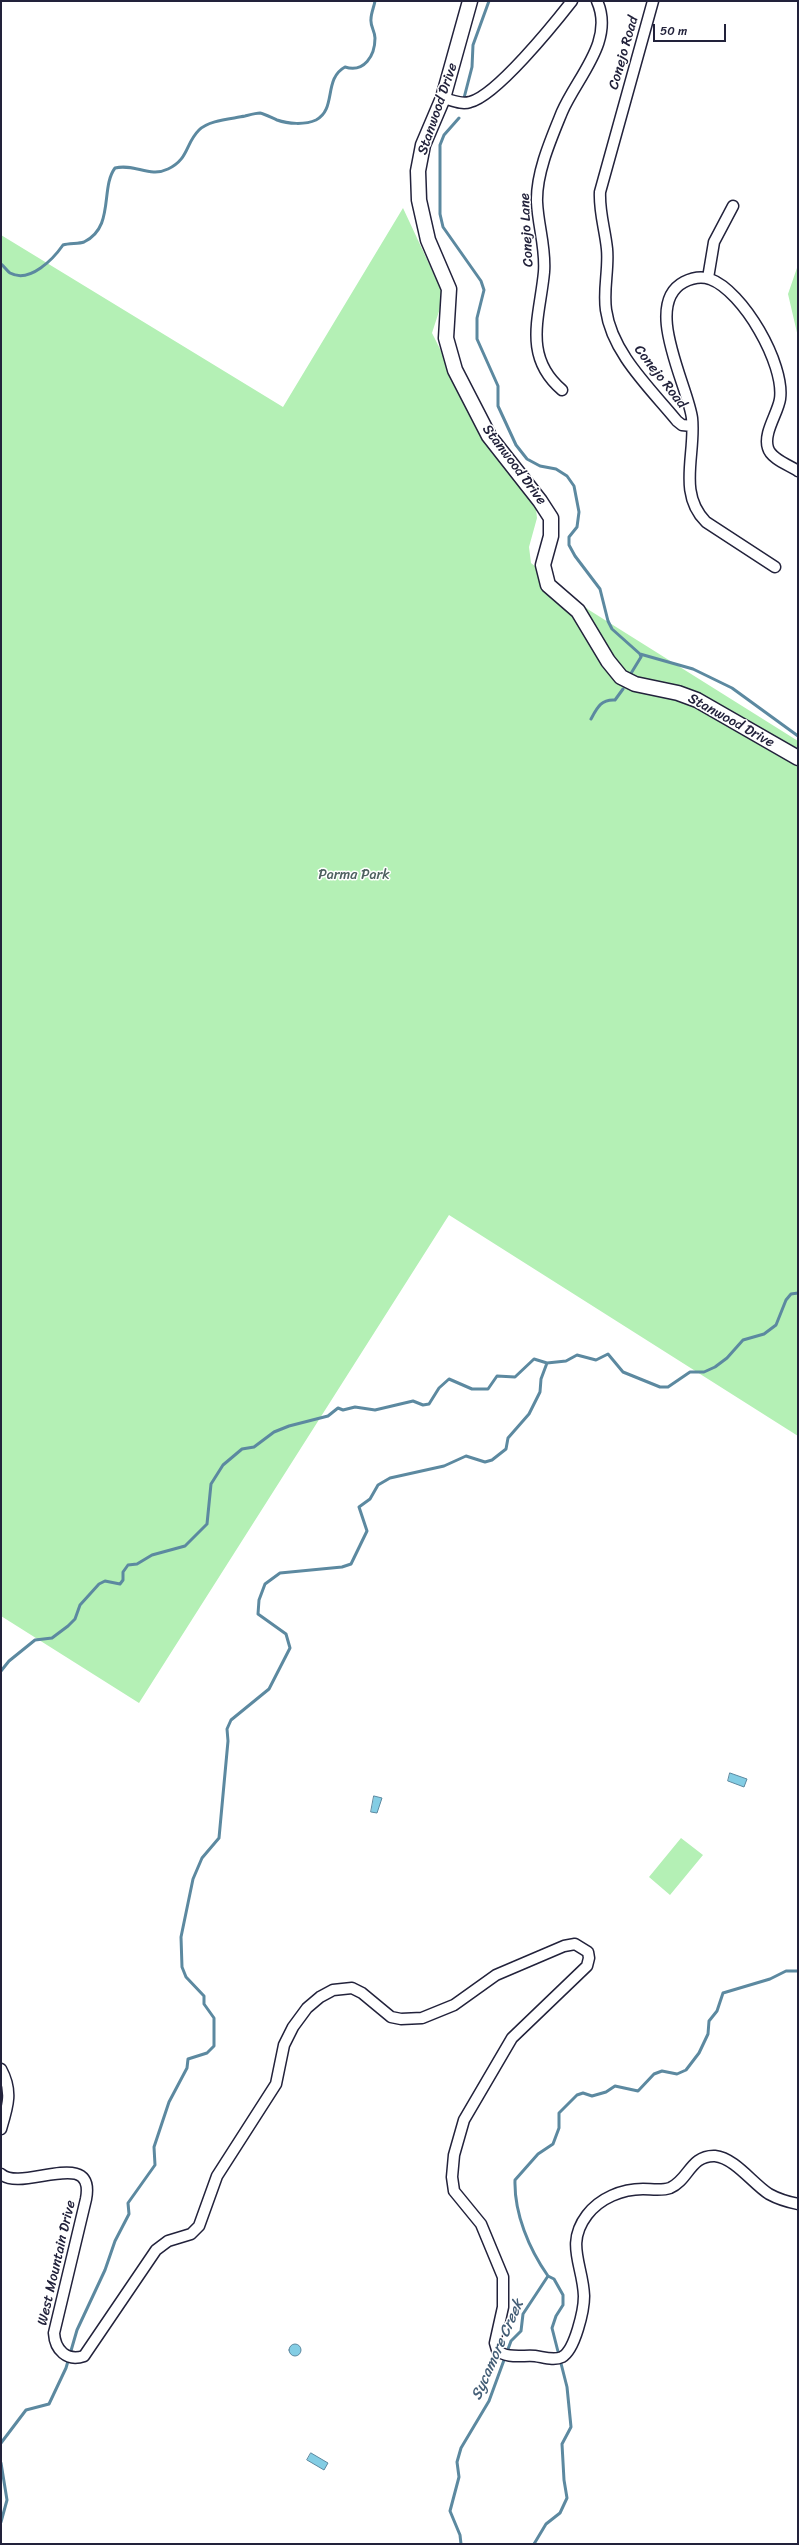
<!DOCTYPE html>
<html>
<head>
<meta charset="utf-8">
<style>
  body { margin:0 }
  #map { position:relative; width:799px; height:2545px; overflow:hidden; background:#fff; font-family:Sriracha,sans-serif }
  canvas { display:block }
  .frame { position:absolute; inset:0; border:2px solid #22223b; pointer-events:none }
  .scale { position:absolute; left:653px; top:24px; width:73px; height:18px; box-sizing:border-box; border:2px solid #22223b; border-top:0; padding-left:5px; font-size:12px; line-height:14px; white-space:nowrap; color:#22223b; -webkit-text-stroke:3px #fff; paint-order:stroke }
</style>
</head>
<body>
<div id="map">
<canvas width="799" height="2545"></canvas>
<div class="frame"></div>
<div class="scale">50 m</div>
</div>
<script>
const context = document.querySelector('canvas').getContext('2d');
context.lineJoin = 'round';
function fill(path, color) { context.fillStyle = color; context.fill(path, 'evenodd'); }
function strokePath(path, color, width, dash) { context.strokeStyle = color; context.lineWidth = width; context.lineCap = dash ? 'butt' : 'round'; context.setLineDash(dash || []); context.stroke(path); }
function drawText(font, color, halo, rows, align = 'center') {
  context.font = font + ' Sriracha,sans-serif'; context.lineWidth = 3; context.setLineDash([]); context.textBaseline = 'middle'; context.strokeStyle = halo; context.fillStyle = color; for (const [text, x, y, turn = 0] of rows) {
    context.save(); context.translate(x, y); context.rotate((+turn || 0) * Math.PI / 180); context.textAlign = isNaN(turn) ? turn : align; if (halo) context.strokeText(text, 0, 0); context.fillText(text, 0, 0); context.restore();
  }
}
const green = new Path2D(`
  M403,208L444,296L432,333L471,411L535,500L537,518L529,547L531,563L589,610L798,741V1436L449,1215L139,1703L1,1616V235L283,407Z
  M798,265V337L788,294Z
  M681,1838L703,1855L670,1895L649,1877Z`);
const water = new Path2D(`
  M730,1773L747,1779L744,1787L728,1781Z
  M374,1796L382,1798L377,1813L371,1812Z
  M289 2350a6 6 0 1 1 12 0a6 6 0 1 1-12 0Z
  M311,2453L328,2463L324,2470L307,2460Z`);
const stream = new Path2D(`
  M464,98L472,67L473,45L489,1
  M459,118L444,135L440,145V214L443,227L481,281L484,290L477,318V339L498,386V406L516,445L527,459L540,466L556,469L567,476L574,486L579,512L577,527L569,537V545L575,556L600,589L608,621L612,629L640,654L693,669L732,688L798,736
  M1,264C4,266 7,271 10,273C30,284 54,258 63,245C69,243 79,244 84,242C115,227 100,188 115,168C134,163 150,178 168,169C189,159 185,144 199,130C209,120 231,119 245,116C249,115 256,113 260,113C265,114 272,118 277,120C288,124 305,125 316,120C337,109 323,79 345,67C364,73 375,56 375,38C375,31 370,26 371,19C371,13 374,7 375,1
  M630,675L641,657L640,654
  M591,719C597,708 601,699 615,700L623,689
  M1,1671L9,1661L35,1640L52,1638L68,1626L75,1619L80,1605L99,1584L105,1581L120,1584L123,1580V1572L128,1565L137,1564L152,1555L185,1546L207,1524L211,1484L223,1465L242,1449L254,1447L274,1432L289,1426L328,1416L338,1408L343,1410L355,1407L375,1410L413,1401L423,1405L429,1404L439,1388L449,1379L472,1389H488L497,1376L515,1377L534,1359L547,1363
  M1,2443L26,2410L49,2404L66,2368L77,2330L105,2270L115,2241L129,2214L128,2203L155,2165L154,2147L169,2102L187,2068L188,2059L207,2053L214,2046V2018L204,2004V1996L186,1977L182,1967L181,1937L193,1879L202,1858L219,1838L228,1741L227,1729L231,1720L269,1689L290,1648L286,1634L258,1614L259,1600L265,1584L280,1573L342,1567L351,1564L367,1531L359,1507L370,1499L378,1485L390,1478L444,1466L466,1456L485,1462L492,1460L506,1449L508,1438L529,1414L540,1392L541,1379L547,1363L566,1361L577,1355L596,1360L608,1354L623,1372L660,1387H668L690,1372H704L715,1367L727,1358L743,1340L764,1334L776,1325L786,1300L791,1294L798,1293
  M1,2463L7,2500L1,2522
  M461,2544L460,2535L450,2511L459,2477L457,2462L461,2448L489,2401L511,2341L521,2331L523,2314L548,2276C529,2249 514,2213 515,2180L538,2154L553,2144L559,2128V2113L577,2095L583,2093L592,2096L606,2092L615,2086L638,2091L654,2074L662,2071L677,2074L686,2070L699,2053L708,2034L709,2021L717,2011L723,1993L770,1979L786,1971H798
  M534,2544L546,2524L560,2513L567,2498L564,2480L562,2444L571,2427L567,2387L552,2328L556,2316L563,2305V2295L554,2279L548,2276`);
const street = new Path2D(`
  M653,1L600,192C599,212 605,229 607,249C609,269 603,289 606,310C612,353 650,388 677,421L682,425L692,426
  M443,98C452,100 461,105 470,102C496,96 554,24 572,1
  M708,278L714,242L733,206
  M562,390C522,356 540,316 544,272C546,248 538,226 537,202C536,173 551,139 562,112C577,77 615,41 597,1
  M775,567L706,522C677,493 696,454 692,418C688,386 642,304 684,282C692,278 701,276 710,279C743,291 785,364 780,399C778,413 763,433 768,448C771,459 789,465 798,471
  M1,2069C13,2091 8,2106 1,2129
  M1,2174C21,2193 96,2146 86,2199L54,2333C55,2350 67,2362 84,2356L156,2250L168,2241L191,2234L199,2226L217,2176L276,2084L284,2045L293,2027L307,2008L320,1997L333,1990L352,1988L362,1993L391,2017L401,2019L422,2018L454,2005L496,1975L564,1946L575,1944L588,1952L589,1958L587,1966L512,2038L464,2120L454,2155L452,2177L454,2191L481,2224L503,2277V2307L495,2343L497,2350C506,2359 523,2355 535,2356C543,2357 554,2361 562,2357C575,2350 584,2310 584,2296C583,2265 565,2244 587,2215C600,2198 622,2189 643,2189C651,2189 662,2191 670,2188C689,2180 690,2155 715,2156C735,2158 753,2184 769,2194C778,2199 788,2202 798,2204`);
const secondary = new Path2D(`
  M470,1L443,98L423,145L418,171L419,200L428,240L449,289L446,338L455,370L489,436L540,501L551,518V536L543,565L548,585L578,611L608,661L621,677L635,684L678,693L697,700L798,758`);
const streetNames = [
  ["Conejo Road",624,53,-74],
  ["Stanwood Drive",438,109,-71],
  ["Conejo Lane",527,230,-93],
  ["Conejo Road",660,377,52],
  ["Stanwood Drive",514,465,53],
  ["Stanwood Drive",731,721,29],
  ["West Mountain Drive",57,2263,-77]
];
const parkNames = [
  ["Parma Park",354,875]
];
const waterNames = [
  ["Sycamore Creek",498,2350,-66]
];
fill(green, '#b4f0b5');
fill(water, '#83cde4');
strokePath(water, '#5c89a0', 1);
strokePath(stream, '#5c89a0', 3);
strokePath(street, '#22223b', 13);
strokePath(secondary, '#22223b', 17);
strokePath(street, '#fff', 10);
strokePath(secondary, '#fff', 14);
drawText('14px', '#22223b', '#fff', streetNames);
drawText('14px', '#4e6060', '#fff', parkNames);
drawText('italic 15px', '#445e76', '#fff', waterNames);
</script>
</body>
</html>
